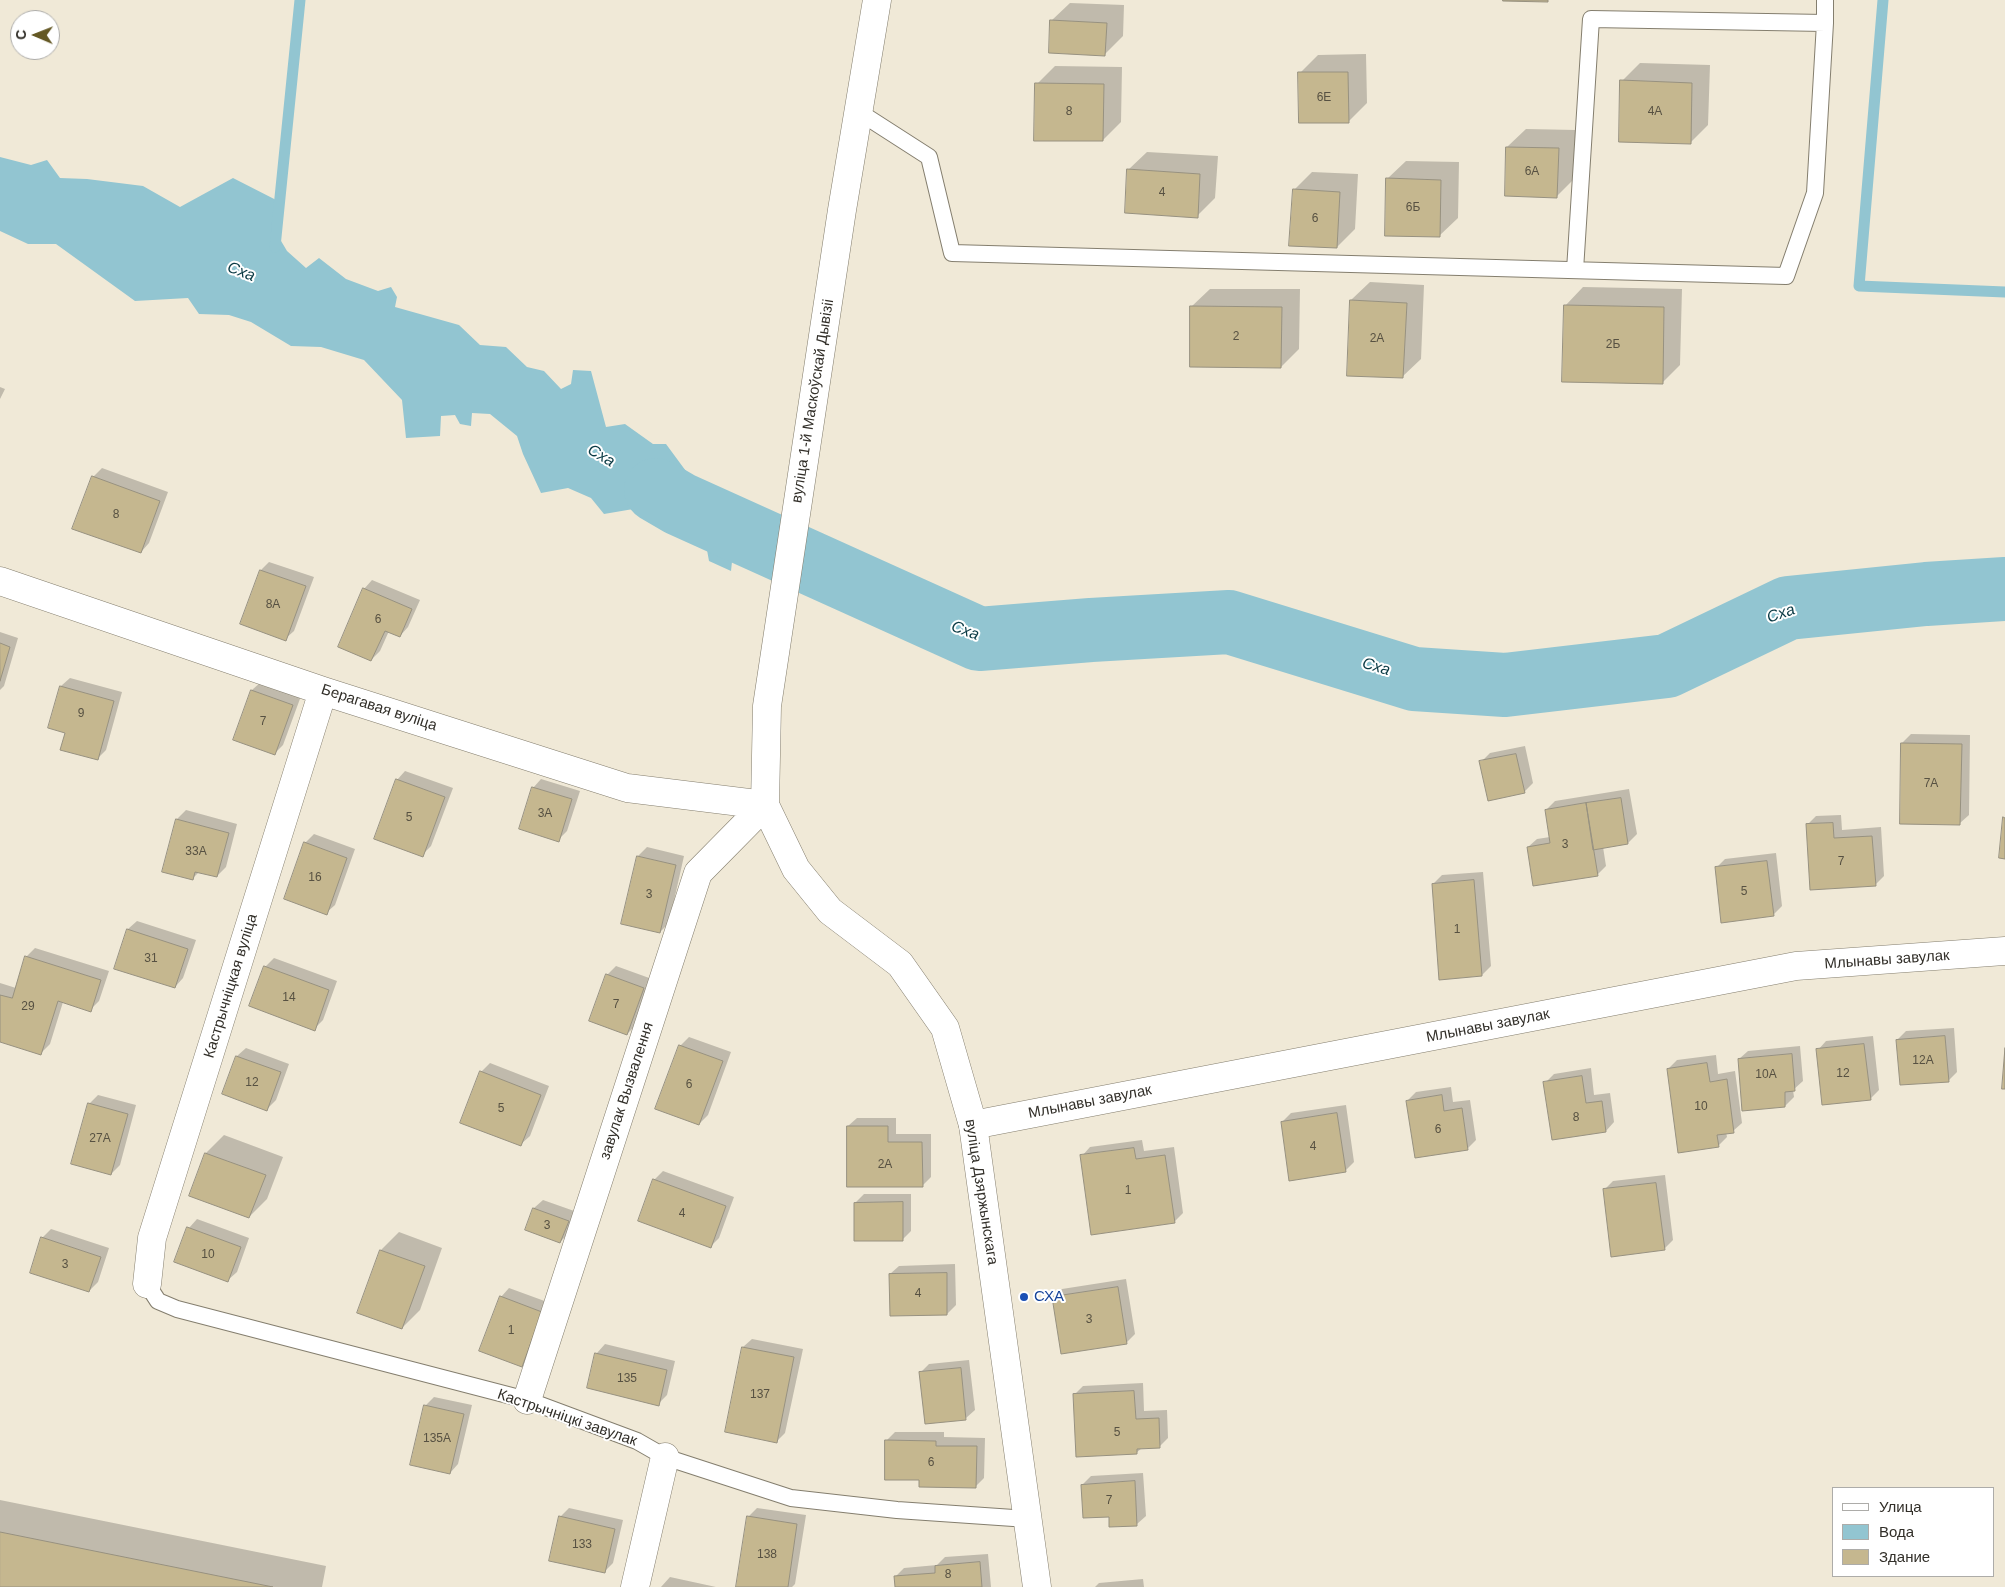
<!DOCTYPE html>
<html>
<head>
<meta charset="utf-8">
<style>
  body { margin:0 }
  #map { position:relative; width:2005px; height:1587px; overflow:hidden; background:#f0e9d7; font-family:Helvetica,sans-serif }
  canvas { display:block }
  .legend { position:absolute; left:1832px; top:1487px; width:162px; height:90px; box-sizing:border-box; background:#fff; border:1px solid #adaca9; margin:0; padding:6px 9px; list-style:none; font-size:15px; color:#322f29 }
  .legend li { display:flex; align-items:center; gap:10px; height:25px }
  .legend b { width:25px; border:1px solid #adaca9 }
  .north { position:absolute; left:10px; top:10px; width:50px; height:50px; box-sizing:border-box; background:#fff; border:1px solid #adaca9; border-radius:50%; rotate:271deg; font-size:14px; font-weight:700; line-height:20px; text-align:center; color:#322f29 }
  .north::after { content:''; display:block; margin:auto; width:18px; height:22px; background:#645824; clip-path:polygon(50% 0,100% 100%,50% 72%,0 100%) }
</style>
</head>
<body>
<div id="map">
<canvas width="2005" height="1587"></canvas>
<ul class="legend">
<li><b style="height:6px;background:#fff"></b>Улица</li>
<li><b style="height:14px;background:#92c5d1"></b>Вода</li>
<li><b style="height:14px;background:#c5b78f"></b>Здание</li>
</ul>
<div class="north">С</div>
</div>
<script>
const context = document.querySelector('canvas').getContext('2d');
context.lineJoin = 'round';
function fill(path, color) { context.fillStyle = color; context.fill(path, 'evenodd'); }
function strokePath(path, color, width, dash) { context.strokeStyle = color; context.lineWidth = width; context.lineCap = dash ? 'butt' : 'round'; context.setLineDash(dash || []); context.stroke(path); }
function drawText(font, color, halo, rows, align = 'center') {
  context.font = font + ' Helvetica,sans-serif'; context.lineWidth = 4; context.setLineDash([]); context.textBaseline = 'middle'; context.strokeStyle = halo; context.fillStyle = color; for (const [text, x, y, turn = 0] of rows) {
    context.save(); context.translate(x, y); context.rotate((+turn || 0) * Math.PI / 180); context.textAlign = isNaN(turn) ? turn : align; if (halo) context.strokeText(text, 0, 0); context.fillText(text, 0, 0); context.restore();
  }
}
const water = new Path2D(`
  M0,157L31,165L47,160L60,178L87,179L143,186L180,207L233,178L282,203L274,229L287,251L306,268L319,258L346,279L378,291L391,287L397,297L395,307L459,325L480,345L506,347L527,367L544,371L561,389L571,384L573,370L591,371L606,427L625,424L653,444H666L708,501L737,515L731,571L709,561L703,528L671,515L645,507L604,514L591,498L568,488L541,493L523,454L517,436L490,414L472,413L471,426L460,424L455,415L441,416L440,436L406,438L402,400L364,360L321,347L291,346L251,322L229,315L199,314L188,298L135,301L56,244H28L0,231Z`);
const shadow = new Path2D(`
  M1070,3L1124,5L1123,36L1105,54L1051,21Z
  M1366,54L1367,103L1349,121L1300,73L1318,55Z
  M1640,63L1710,65L1708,125L1690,143L1622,81Z
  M1055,66L1122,67L1121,122L1103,140L1037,84Z
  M1526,129L1576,130L1575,178L1557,196L1507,147Z
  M1147,152L1218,156L1215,198L1197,216L1128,170Z
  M1406,161L1459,162L1458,218L1439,236L1387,179Z
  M1312,172L1358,174L1355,229L1337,247L1294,190Z
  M1370,282L1424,285L1421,359L1402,377L1351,300Z
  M1583,287L1682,289L1680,365L1662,383L1565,306Z
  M1210,289H1300L1299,349L1281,367L1191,307Z
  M0,387L5,389L0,399Z
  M102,468L168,492L149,543L141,552L93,477Z
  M269,562L314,577L294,631L285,639L261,570Z
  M372,580L420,600L408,627L400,636L389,631L380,651L371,660L364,589Z
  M0,632L18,638L4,686L0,690Z
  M70,678L122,692L106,750L97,759L61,686Z
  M261,682L301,696L283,745L274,754L252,690Z
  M1911,734L1970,735L1969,815L1960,823L1902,743Z
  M1525,746L1533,783L1524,792L1481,762L1490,753Z
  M405,771L453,788L431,846L422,855L397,780Z
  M541,779L580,791L567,831L558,840L533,788Z
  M1629,789L1637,834L1628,843L1603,847L1606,866L1597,875L1528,847L1537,839L1550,837L1546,810L1555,801Z
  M186,810L237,824L226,867L217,876L200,871L193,878L164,871L177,819Z
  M1841,815L1842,830L1881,827L1884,876L1875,885L1807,825L1816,816Z
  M314,834L355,849L335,905L326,913L305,843Z
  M647,847L684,856L669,923L660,932L623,923L638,856Z
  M1776,853L1782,906L1773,915L1716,868L1725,859Z
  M1483,872L1491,966L1482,975L1433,884L1442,875Z
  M137,921L196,940L183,978L175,987L128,929Z
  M35,948L109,971L99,1001L90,1010L63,1002L50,1044L41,1053L0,1040V983L16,988L26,957Z
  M274,958L337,981L323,1020L314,1029L265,967Z
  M616,966L652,979L636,1025L627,1034L607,975Z
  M1954,1028L1957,1072L1948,1081L1897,1040L1906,1031Z
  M1873,1036L1879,1090L1870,1099L1818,1050L1826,1041Z
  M689,1037L731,1052L708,1115L699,1124L680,1046Z
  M1800,1046L1803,1081L1793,1090L1794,1097L1785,1106L1739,1059L1748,1051Z
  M246,1048L289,1064L276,1100L267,1109L224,1093L237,1056Z
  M1716,1055L1718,1074L1735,1071L1742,1123L1733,1131L1726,1132L1727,1137L1718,1146L1668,1069L1677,1060Z
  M490,1063L549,1086L530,1136L521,1144L481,1072Z
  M1591,1068L1594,1095L1610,1093L1614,1122L1606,1131L1545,1083L1554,1074Z
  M1451,1087L1453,1102L1470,1100L1476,1140L1467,1149L1407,1101L1416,1092Z
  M98,1095L136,1105L120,1165L111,1174L89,1104Z
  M1346,1105L1354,1162L1345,1171L1282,1122L1291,1113Z
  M857,1118H896V1134H931V1177L922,1186L848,1126Z
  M224,1135L283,1157L267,1199L249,1217L190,1195L206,1153Z
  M1142,1140L1144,1151L1174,1147L1183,1213L1174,1222L1082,1156L1090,1147Z
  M663,1171L734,1197L719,1238L710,1247L654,1180Z
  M1665,1175L1673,1240L1664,1249L1604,1190L1613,1181Z
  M864,1194H911V1231L902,1240L855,1203Z
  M543,1200L577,1212L569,1233L560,1242L527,1229L534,1208Z
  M197,1219L249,1238L237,1272L228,1280L189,1228Z
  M51,1229L109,1248L98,1282L89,1291L42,1238Z
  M399,1232L442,1248L420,1310L402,1328L381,1250Z
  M955,1264L956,1305L947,1314L890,1274L899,1266Z
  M1126,1279L1135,1334L1126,1343L1053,1298L1062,1289Z
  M509,1288L550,1303L531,1356L522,1365L501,1297Z
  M752,1339L803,1349L785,1433L776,1442L743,1347Z
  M605,1344L675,1361L667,1395L658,1404L589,1387L597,1353Z
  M969,1360L975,1410L966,1418L920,1373L929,1364Z
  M1143,1383L1144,1411L1167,1410L1168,1438L1160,1446L1142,1448L1136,1453L1074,1395L1083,1386Z
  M434,1397L472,1405L458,1464L450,1473L425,1406Z
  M895,1432H944V1437L985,1438L984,1478L975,1487L920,1479L886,1441Z
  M1143,1473L1146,1516L1137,1524L1110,1516L1082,1485L1091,1476Z
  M0,1500L326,1566L322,1587H0Z
  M569,1508L623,1520L613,1563L604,1572L560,1517Z
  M757,1508L806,1515L795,1584L792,1587H746L748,1517Z
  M988,1554L991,1587H896L895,1577L904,1568L937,1565L945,1557Z
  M670,1577L716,1587H661Z
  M1143,1579L1144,1587H1095L1099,1583Z`);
const stream = new Path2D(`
  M1883,0L1859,286L2005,292
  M275,247L300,0`);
const river = new Path2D(`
  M656,490L680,504L979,639L1091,630L1229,622L1414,679L1505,685L1667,666L1788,608L1926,594L2005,589`);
const building = new Path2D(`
  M1503,0H1548V2L1503,1Z
  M1050,20L1107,23L1105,56L1049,53Z
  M1298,72H1348L1349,123H1299Z
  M1620,80L1692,83L1691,144L1619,142Z
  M1035,83L1104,84L1103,141H1034Z
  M1506,147L1559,148L1557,198L1505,196Z
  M1127,169L1200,174L1198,218L1125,213Z
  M1386,178L1441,180L1440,237L1385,236Z
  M1293,189L1340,192L1337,248L1289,246Z
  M1350,300L1407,303L1403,378L1347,376Z
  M1564,305L1664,307L1663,384L1562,382Z
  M1190,306L1282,307L1281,368L1190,367Z
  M92,476L160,501L141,553L72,529Z
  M260,570L306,586L286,641L240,624Z
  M363,588L412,609L400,637L385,631L371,661L338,647Z
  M0,643L10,647L0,681Z
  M60,686L114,701L98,760L60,750L65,733L48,728Z
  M251,690L293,705L275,755L233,740Z
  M1901,743L1962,744L1960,825L1900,824Z
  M1516,754L1525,793L1488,801L1479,761Z
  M396,779L445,797L423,857L374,839Z
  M532,787L572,799L559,842L519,829Z
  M1621,798L1628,844L1593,850L1586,803Z
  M1586,803L1598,876L1533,886L1527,847L1550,843L1545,810Z
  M2003,817L2005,818V859L1999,858Z
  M176,819L229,833L217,877L195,872L193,880L162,872Z
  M1833,823L1834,838L1872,836L1876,886L1810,890L1806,824Z
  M304,842L347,858L327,915L284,899Z
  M637,856L676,865L660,933L621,924Z
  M1767,861L1774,916L1721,923L1715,867Z
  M1474,880L1482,976L1439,980L1432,884Z
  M127,929L188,949L175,988L114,969Z
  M25,956L101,980L91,1012L58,1001L41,1055L0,1042V995L12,998Z
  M264,966L329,990L315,1031L249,1006Z
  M606,974L644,988L627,1035L589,1021Z
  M1945,1036L1949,1082L1900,1085L1896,1040Z
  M1864,1044L1871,1100L1822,1105L1816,1049Z
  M679,1045L723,1061L699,1125L655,1109Z
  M2005,1048V1089H2002Z
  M1792,1054L1795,1091L1785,1092V1107L1742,1111L1738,1059Z
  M236,1056L281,1072L267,1111L222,1094Z
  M1707,1063L1710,1082L1727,1079L1734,1133L1717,1135L1719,1147L1678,1153L1667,1069Z
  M480,1071L541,1095L521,1146L460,1123Z
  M1582,1076L1586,1103L1602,1101L1606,1132L1552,1140L1543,1082Z
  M1442,1095L1444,1111L1462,1108L1468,1150L1415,1158L1406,1101Z
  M88,1103L128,1114L111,1175L71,1164Z
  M1337,1113L1346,1172L1289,1181L1281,1122Z
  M847,1126H888V1142H922L923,1187H847Z
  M1134,1148L1136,1159L1165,1155L1175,1223L1091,1235L1080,1155Z
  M205,1153L266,1175L249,1218L189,1196Z
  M653,1179L726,1206L711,1248L638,1221Z
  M1656,1183L1665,1250L1611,1257L1603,1189Z
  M903,1202V1241H854V1203Z
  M533,1208L569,1221L560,1243L525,1230Z
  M187,1227L241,1247L228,1282L174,1262Z
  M41,1237L101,1257L89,1292L30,1273Z
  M380,1250L425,1266L402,1329L357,1313Z
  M947,1273V1315L890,1316L889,1274Z
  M1118,1287L1127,1344L1061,1354L1052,1297Z
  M500,1296L542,1312L522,1367L479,1351Z
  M742,1347L794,1357L777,1443L725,1432Z
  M595,1353L667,1370L659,1406L587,1388Z
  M961,1368L966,1420L925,1424L919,1372Z
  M1134,1391L1136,1419L1159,1418L1160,1448L1137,1449V1454L1076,1457L1073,1394Z
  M424,1405L464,1414L450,1474L410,1465Z
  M885,1440L936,1441V1446H977L976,1488L919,1487V1480H885Z
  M1135,1481L1137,1526L1109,1527V1517L1083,1518L1081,1485Z
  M559,1516L615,1529L605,1573L549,1561Z
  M747,1516L797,1524L788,1587H736Z
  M0,1532L273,1587H0Z
  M980,1562L982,1587H895L894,1576L935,1573V1566Z`);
const service = new Path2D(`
  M859,112L929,157L952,253L1786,276L1815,193L1825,23
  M1575,270L1591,19L1825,23V0
  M147,1284L158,1301L177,1309L527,1400L637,1441L665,1457L791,1498L897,1510L1028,1519`);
const minor = new Path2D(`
  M0,581L323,691L627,788L765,805
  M973,1125L1796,966L2005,951
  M147,1284L152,1238L323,691
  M527,1400L698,873L765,805
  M635,1587L665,1457`);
const tertiary = new Path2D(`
  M877,0L842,210L767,706L765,805L796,869L830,911L900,964L945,1028L973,1125L1037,1587`);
const markers = [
  [1024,1297,5,"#1a4fb4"]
];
const numberNames = [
  ["6Е",1324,98],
  ["8",1069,112],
  ["4А",1655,112],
  ["6А",1532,172],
  ["4",1162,193],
  ["6Б",1413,208],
  ["6",1315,219],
  ["2",1236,337],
  ["2А",1377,339],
  ["2Б",1613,345],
  ["8",116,515],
  ["8А",273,605],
  ["6",378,620],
  ["9",81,714],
  ["7",263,722],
  ["7А",1931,784],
  ["3А",545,814],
  ["5",409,818],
  ["3",1565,845],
  ["33А",196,852],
  ["7",1841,862],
  ["16",315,878],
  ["5",1744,892],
  ["3",649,895],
  ["1",1457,930],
  ["31",151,959],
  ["14",289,998],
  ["7",616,1005],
  ["29",28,1007],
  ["12А",1923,1061],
  ["12",1843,1074],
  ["10А",1766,1075],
  ["12",252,1083],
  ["6",689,1085],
  ["10",1701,1107],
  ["5",501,1109],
  ["8",1576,1118],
  ["6",1438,1130],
  ["27А",100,1139],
  ["4",1313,1147],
  ["2А",885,1165],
  ["1",1128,1191],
  ["4",682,1214],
  ["3",547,1226],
  ["10",208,1255],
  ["3",65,1265],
  ["4",918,1294],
  ["3",1089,1320],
  ["1",511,1331],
  ["135",627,1379],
  ["137",760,1395],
  ["5",1117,1433],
  ["135А",437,1439],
  ["6",931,1463],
  ["7",1109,1501],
  ["133",582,1545],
  ["138",767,1555],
  ["8",948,1575]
];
const streetNames = [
  ["вуліца 1-й Маскоўскай Дывізіі",813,401,-81],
  ["Берагавая вуліца",379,708,18],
  ["Млынавы завулак",1887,960,-4],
  ["Кастрычніцкая вуліца",231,986,-73],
  ["Млынавы завулак",1488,1026,-11],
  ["завулак Вызвалення",627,1091,-72],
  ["Млынавы завулак",1090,1102,-11],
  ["вуліца Дзяржынскага",981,1192,81],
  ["Кастрычніцкі завулак",567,1418,19]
];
const transitNames = [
  ["СХА",1034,1297]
];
const waterNames = [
  ["Сха",241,272,21],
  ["Сха",601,456,31],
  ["Сха",1781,614,-19],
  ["Сха",965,631,20],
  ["Сха",1376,667,17]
];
fill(water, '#92c5d1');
fill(shadow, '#0003');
strokePath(stream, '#92c5d1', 11);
strokePath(river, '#92c5d1', 64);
fill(building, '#c5b78f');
strokePath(building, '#979180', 1);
strokePath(service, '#847e6e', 18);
strokePath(minor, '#847e6e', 29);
strokePath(tertiary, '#847e6e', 29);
strokePath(service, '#fff', 16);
strokePath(minor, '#fff', 28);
strokePath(tertiary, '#fff', 28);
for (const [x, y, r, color] of markers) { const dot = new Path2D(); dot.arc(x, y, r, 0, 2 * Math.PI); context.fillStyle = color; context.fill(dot); strokePath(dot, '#fff', 2); }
drawText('12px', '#575142', null, numberNames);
drawText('15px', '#322f29', '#fff', streetNames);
drawText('15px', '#164399', '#fff', transitNames, 'left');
drawText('italic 16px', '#0a3a44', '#fff', waterNames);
</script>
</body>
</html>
